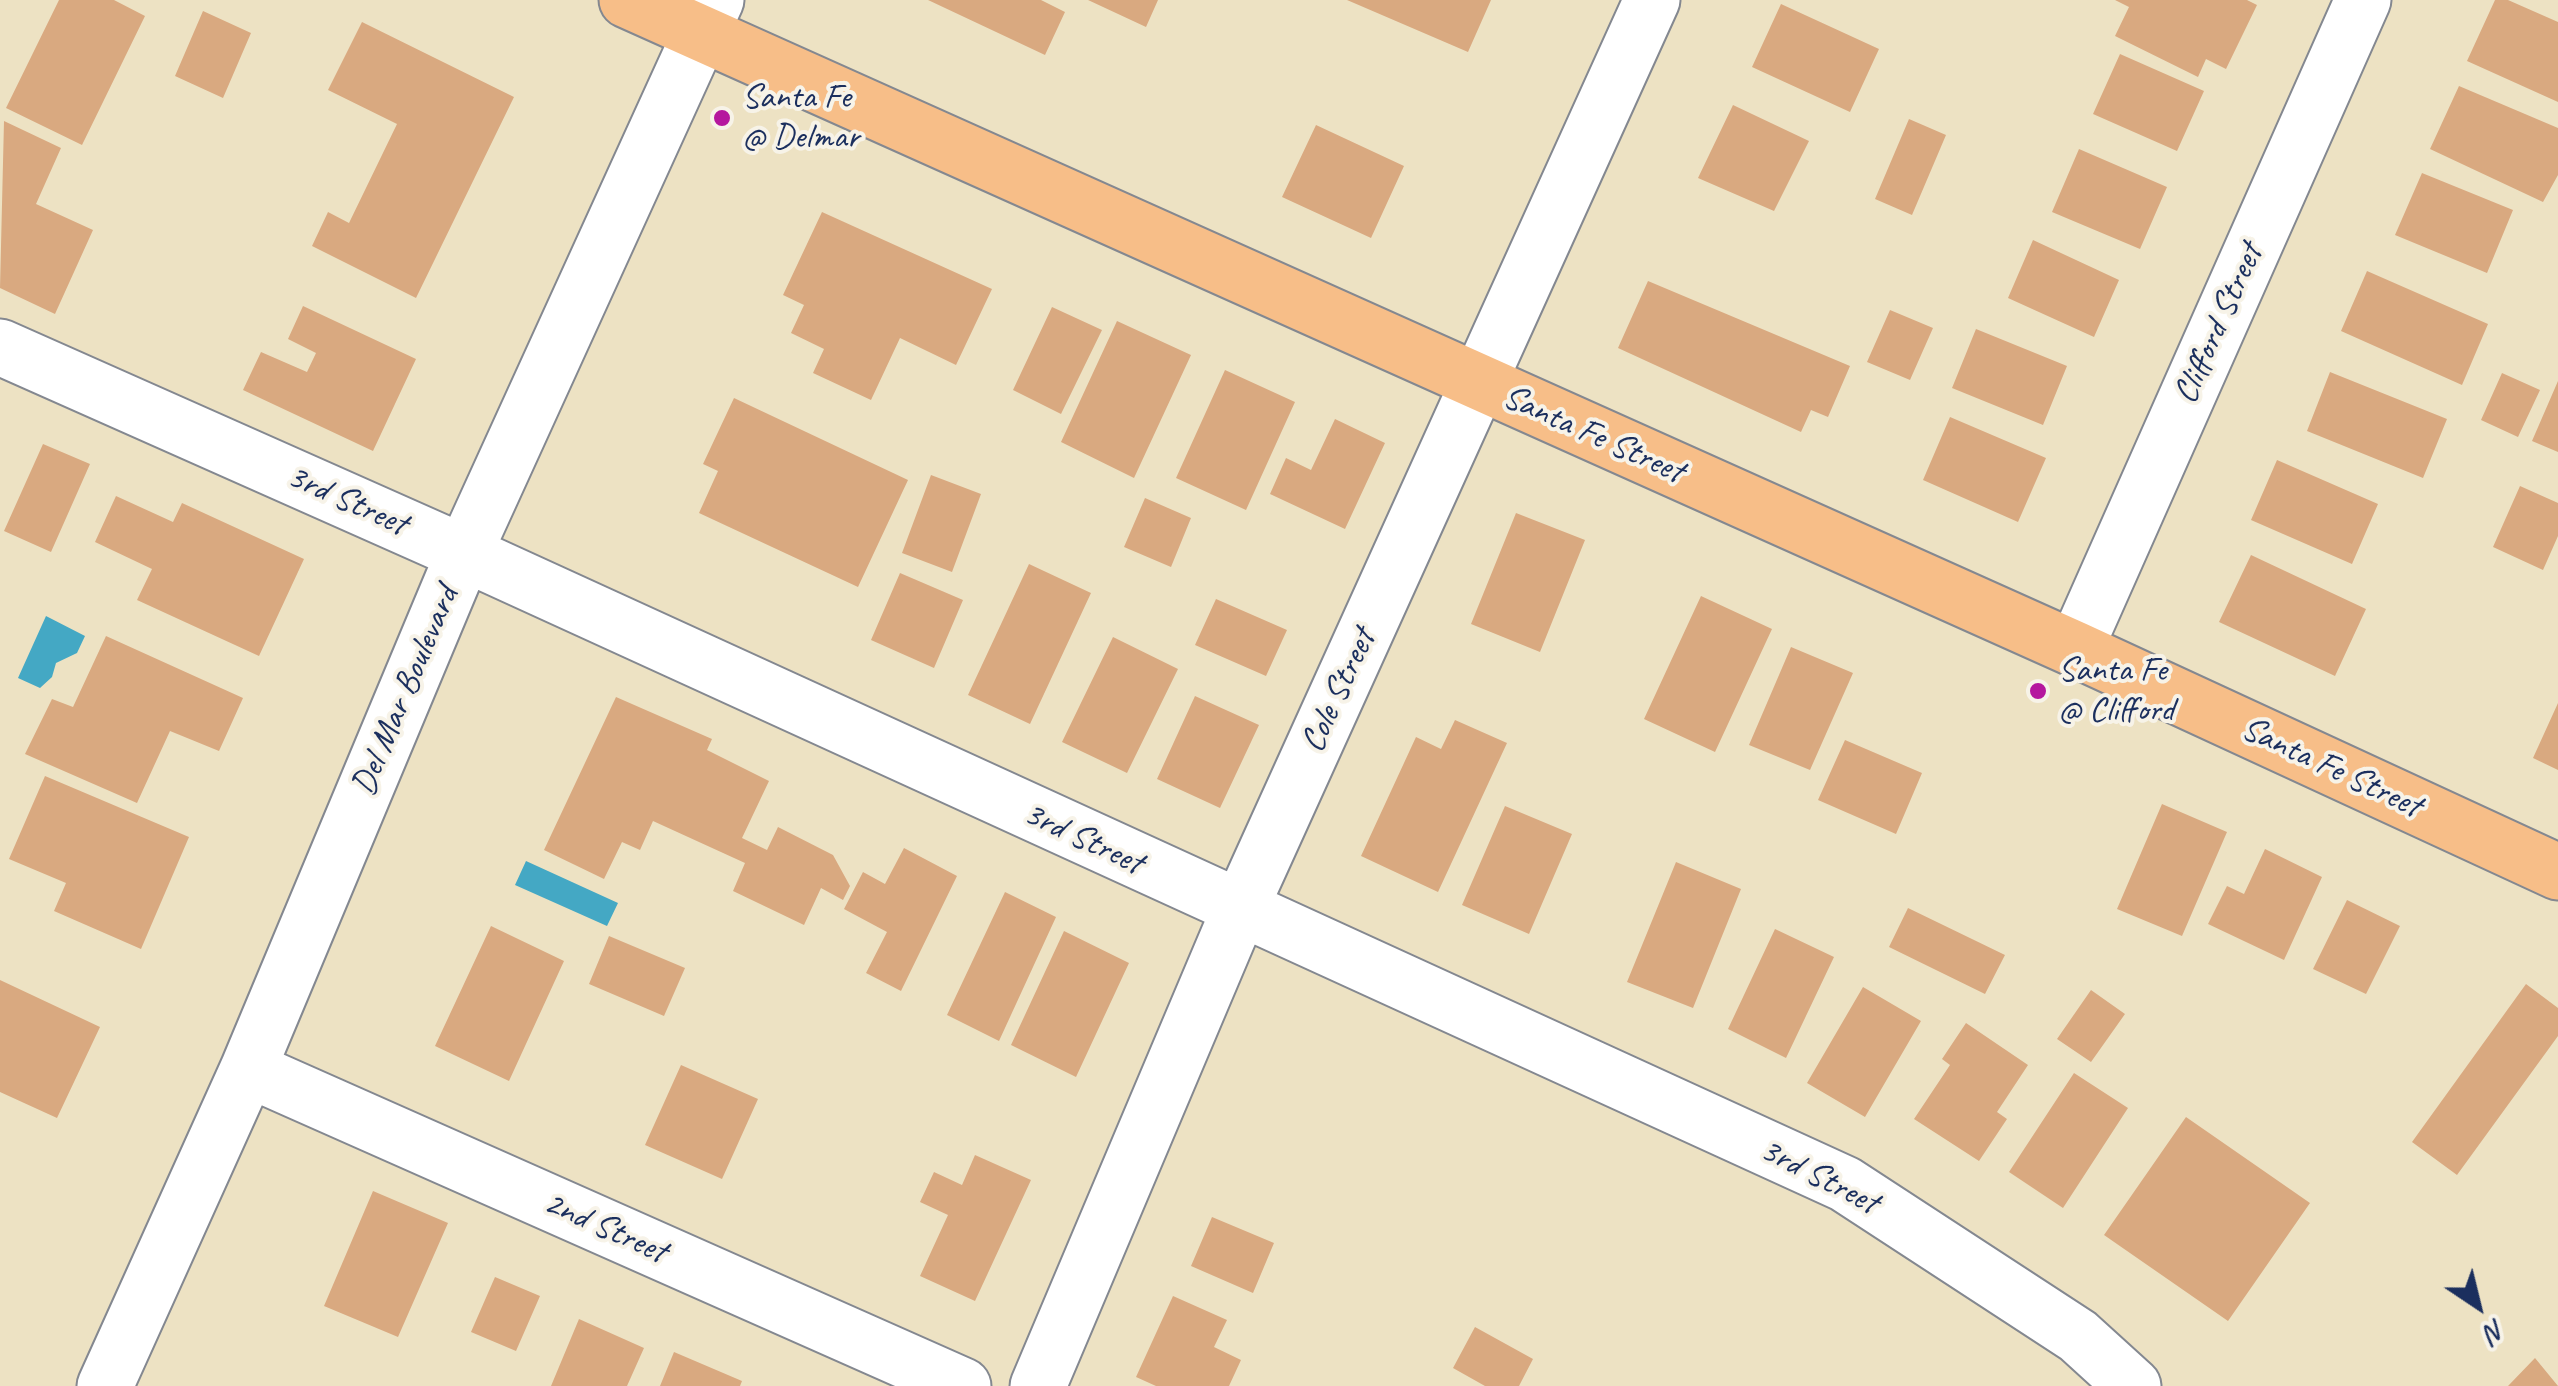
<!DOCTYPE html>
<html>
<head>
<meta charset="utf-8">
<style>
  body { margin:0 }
  #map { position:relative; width:2558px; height:1386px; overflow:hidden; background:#ede2c3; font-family:Caveat,sans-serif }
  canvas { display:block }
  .north { position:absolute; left:2428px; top:1256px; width:100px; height:100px; -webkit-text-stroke:8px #f7f3e8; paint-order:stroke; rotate:145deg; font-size:28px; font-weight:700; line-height:40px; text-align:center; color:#1b2f5e }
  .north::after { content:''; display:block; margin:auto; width:35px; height:45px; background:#1b2f5e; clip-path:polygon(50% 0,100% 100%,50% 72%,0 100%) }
</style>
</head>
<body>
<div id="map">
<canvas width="2558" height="1386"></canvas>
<div class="north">N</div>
</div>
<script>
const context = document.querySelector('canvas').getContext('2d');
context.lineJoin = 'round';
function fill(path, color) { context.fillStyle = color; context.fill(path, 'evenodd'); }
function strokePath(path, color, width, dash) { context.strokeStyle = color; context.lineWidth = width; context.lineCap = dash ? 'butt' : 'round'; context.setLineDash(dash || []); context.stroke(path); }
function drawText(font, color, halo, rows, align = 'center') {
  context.font = font + ' Caveat,sans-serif'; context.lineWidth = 8; context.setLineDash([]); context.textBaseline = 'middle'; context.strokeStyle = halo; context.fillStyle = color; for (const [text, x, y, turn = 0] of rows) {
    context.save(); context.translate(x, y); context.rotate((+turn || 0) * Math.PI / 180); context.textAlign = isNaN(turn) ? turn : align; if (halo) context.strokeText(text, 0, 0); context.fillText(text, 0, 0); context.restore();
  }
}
const water = new Path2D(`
  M46,616L85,636L77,653L56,663L52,677L40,688L18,678Z
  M526,861L618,903L607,926L515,885Z`);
const building = new Path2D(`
  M59,0H114L145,16L82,145L6,108Z
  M928,0H1041L1065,12L1045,55Z
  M1088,0H1158L1146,27Z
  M1347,0H1491L1468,52Z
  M2115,0H2247L2257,5L2226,69L2206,59L2198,77L2115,36L2129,7Z
  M2495,0H2508L2558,22V102L2467,61Z
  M1781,4L1879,49L1850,112L1752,67Z
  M203,11L251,33L223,98L175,76Z
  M362,22L514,97L416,298L312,246L328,212L349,223L397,124L328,90Z
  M2120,54L2204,91L2177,151L2093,114Z
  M2459,86L2558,128V175L2543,202L2430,149Z
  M1733,105L1809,141L1774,211L1698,178Z
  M1909,119L1946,135L1912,215L1875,199Z
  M4,121L61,148L36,204L93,230L55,314L0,288Z
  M1316,125L1404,166L1371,238L1282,197Z
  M2079,149L2167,187L2140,249L2052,212Z
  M2422,173L2513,210L2487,273L2395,235Z
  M822,212L992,289L956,365L900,338L871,400L813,373L824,349L791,333L804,305L783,295Z
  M2033,240L2119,280L2094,337L2008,298Z
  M2367,271L2488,324L2462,385L2341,331Z
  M1648,281L1850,366L1828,417L1811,410L1801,432L1618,348Z
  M303,306L416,359L373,451L243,390L261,352L307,372L316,353L288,339Z
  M1052,307L1102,330L1061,414L1013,390Z
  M1890,310L1933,328L1910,380L1867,362Z
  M1117,321L1191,355L1134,478L1061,442Z
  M1976,329L2067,366L2043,425L1952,388Z
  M1225,370L1295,402L1246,510L1176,478Z
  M2330,372L2447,419L2423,478L2307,431Z
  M2502,373L2540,390L2518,437L2481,420Z
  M2558,381V452L2532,441Z
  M734,398L908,480L858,587L699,513L718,471L703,464Z
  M1950,417L2046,458L2018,522L1923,480Z
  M1335,419L1385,443L1345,529L1270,494L1286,458L1311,470Z
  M43,444L90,464L51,552L4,531Z
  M2277,460L2378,504L2352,564L2251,520Z
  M931,475L981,494L952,572L902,553Z
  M2520,486L2558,503V536L2543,570L2493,547Z
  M116,496L173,522L182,503L304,559L259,656L137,600L152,569L95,542Z
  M1145,498L1191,518L1171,567L1124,547Z
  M1516,513L1585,540L1540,652L1471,624Z
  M2251,555L2366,609L2335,676L2219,622Z
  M1029,564L1091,593L1030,724L968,695Z
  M900,573L963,600L934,668L871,640Z
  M1701,596L1772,629L1715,752L1644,719Z
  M1216,599L1287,630L1266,676L1195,645Z
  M106,636L243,698L219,751L170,731L137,803L25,754L52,699L73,707Z
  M1113,637L1178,669L1127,773L1062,742Z
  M1791,647L1853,673L1810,770L1749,745Z
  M1195,696L1259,725L1220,808L1157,779Z
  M616,697L712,739L707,750L769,781L742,838L767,850L778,827L833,855L850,886L843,900L821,888L804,925L733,891L745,863L653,821L640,850L622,842L604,879L544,850Z
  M2558,703V770L2533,758Z
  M1455,720L1507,743L1438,892L1361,856L1416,737L1441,749Z
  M1845,740L1922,773L1896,834L1818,800Z
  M45,776L189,837L141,949L54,911L66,883L9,859Z
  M2162,804L2227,832L2182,936L2117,909Z
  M1505,806L1572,834L1529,934L1462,905Z
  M904,848L957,876L901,991L866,973L887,932L844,909L863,872L885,884Z
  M2265,849L2322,877L2284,960L2208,924L2227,886L2244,894Z
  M1676,862L1741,889L1693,1008L1627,982Z
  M1005,892L1056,917L999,1041L947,1015Z
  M2347,900L2400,926L2366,994L2313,969Z
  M1908,908L2005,955L1985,994L1889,947Z
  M491,926L564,961L509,1081L435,1046Z
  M1775,929L1834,957L1786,1058L1728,1029Z
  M1064,931L1129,963L1076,1077L1011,1045Z
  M609,936L685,968L664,1016L589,984Z
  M0,980L100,1027L57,1118L0,1092Z
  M2526,984L2558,1008V1036L2457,1175L2412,1142Z
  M1863,987L1921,1021L1865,1117L1807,1083Z
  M2091,990L2125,1014L2091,1062L2057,1039Z
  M1966,1023L2028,1065L1997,1112L2007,1119L1979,1161L1914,1119L1950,1065L1942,1059Z
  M681,1065L758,1099L722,1179L645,1145Z
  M2074,1073L2128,1108L2063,1208L2009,1172Z
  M2186,1117L2310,1203L2228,1321L2104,1235Z
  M975,1155L1031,1180L975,1301L920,1276L948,1215L920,1202L934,1172L962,1185Z
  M373,1191L448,1223L398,1337L324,1306Z
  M1212,1217L1274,1243L1253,1293L1191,1266Z
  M495,1277L540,1296L516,1351L471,1332Z
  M1173,1296L1227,1320L1214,1347L1241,1360L1229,1386H1156L1136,1377Z
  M579,1319L644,1348L627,1386H551Z
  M1475,1327L1533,1359L1519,1386H1485L1453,1368Z
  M674,1352L742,1381L740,1386H660Z
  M2535,1358L2558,1386H2508Z`);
const minor = new Path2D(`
  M0,347L464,553L1845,1184L2078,1336L2133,1386
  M2075,649L2363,0
  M248,1069L963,1386
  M105,1386L248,1069L464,553L716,0
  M1038,1386L1239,911L1652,0`);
const major = new Path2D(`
  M627,0L2075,649L2558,872`);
const markers = [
  [722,118,10,"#b5179e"],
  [2038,691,10,"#b5179e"]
];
const poiNames = [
  ["Santa Fe",742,98],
  ["@ Delmar",742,138],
  ["Santa Fe",2058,671],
  ["@ Clifford",2058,711]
];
const streetNames = [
  ["Clifford Street",2219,324,-66],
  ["Santa Fe Street",1593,435,24],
  ["3rd Street",347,501,24],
  ["Del Mar Boulevard",406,691,-67],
  ["Cole Street",1339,691,-65],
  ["Santa Fe Street",2331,768,25],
  ["3rd Street",1083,839,25],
  ["3rd Street",1819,1177,27],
  ["2nd Street",605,1228,24]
];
fill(water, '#44a8c4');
fill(building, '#d9a980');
strokePath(minor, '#848890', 59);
strokePath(major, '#848890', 59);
strokePath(minor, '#fff', 55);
strokePath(major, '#f7be88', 55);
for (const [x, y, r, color] of markers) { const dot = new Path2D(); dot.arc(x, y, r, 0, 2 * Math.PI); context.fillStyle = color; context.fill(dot); strokePath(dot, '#f7f3e8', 4); }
drawText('35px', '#1b2f5e', '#f7f3e8', poiNames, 'left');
drawText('35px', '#1b2f5e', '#f7f3e8', streetNames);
</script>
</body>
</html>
